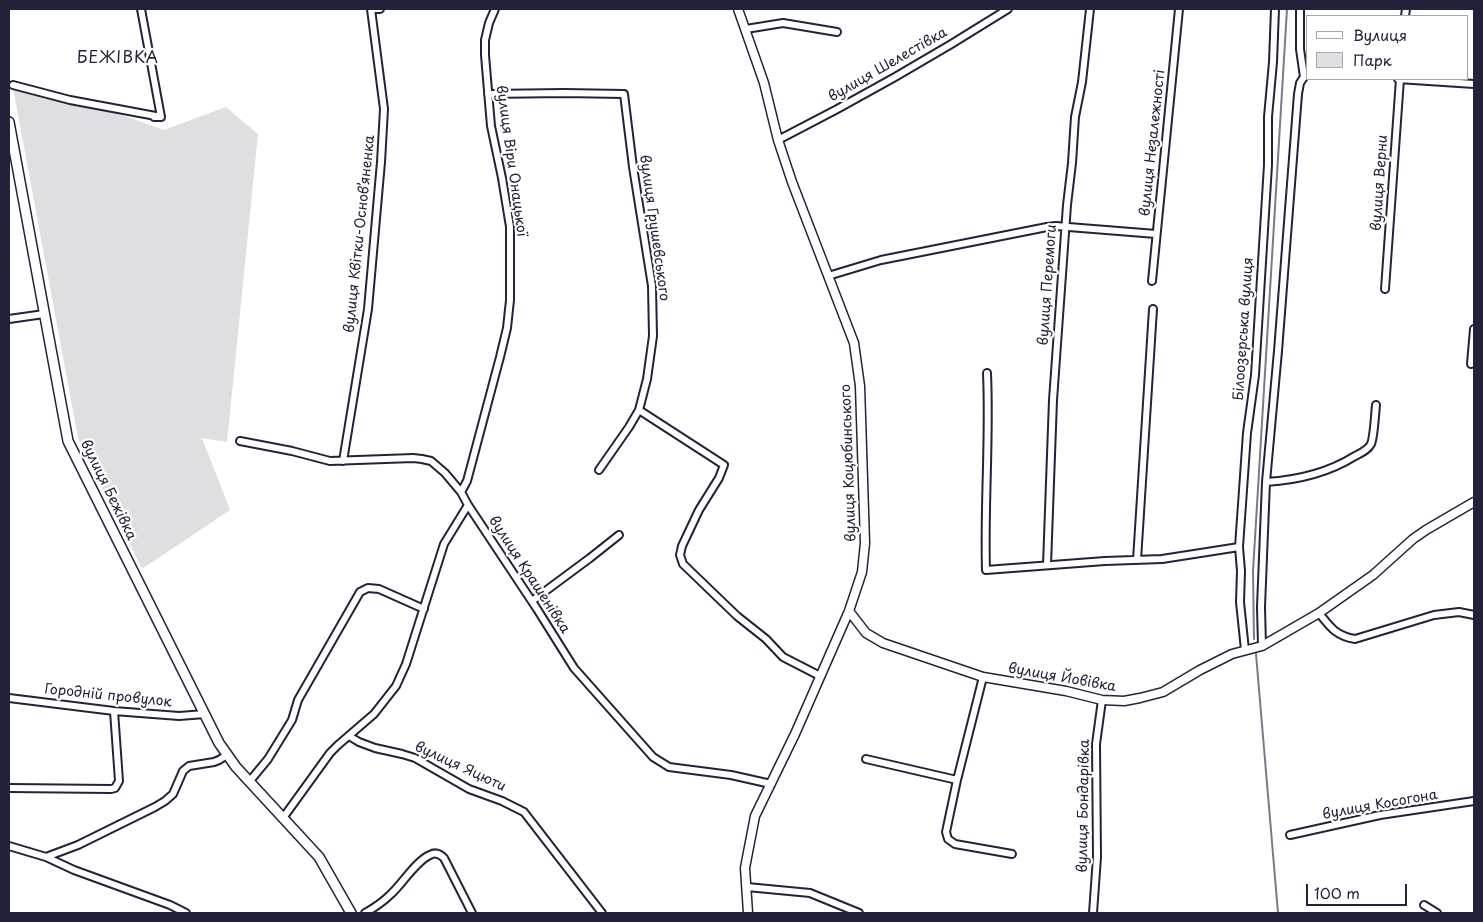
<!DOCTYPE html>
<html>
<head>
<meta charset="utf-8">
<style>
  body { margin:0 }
  #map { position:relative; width:1483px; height:922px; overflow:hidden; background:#fff; font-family:"Playpen Sans",sans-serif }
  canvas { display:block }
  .frame { position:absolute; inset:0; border:10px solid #22223b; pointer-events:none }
  .legend { position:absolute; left:1306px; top:15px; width:162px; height:65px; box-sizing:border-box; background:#fff; border:1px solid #a7a7b1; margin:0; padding:6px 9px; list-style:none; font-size:15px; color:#22223b }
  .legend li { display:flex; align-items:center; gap:10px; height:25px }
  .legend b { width:25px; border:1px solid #a7a7b1 }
  .scale { position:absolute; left:1306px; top:884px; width:101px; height:22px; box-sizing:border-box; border:2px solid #22223b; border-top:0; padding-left:6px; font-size:15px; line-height:18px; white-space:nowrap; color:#22223b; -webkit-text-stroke:4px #fff; paint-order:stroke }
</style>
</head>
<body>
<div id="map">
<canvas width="1483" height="922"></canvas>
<div class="frame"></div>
<ul class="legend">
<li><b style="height:6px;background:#fff"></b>Вулиця</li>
<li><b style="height:14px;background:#dfdfe2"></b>Парк</li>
</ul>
<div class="scale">100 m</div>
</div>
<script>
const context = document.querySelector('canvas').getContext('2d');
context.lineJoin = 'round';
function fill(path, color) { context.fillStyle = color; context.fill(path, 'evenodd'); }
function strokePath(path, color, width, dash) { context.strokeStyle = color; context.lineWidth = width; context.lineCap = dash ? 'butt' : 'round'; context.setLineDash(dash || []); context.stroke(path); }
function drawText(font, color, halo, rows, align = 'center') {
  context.font = font + ' "Playpen Sans",sans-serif'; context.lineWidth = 4.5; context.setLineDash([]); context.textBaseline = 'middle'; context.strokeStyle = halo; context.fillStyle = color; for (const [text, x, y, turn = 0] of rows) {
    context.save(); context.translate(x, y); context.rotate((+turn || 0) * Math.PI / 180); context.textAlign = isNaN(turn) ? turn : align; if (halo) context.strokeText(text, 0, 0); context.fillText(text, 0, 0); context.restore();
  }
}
const green = new Path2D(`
  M13,88L128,117L164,130L226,107L258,134L227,442L202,438L230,510L142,569L78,438Z`);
const stream = new Path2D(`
  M1254,639L1253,571L1287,9
  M1256,654L1278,913`);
const minor = new Path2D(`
  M141,9L161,117
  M1405,16L1406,9
  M746,29L783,23L837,32
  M1398,79L1474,84
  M13,85L70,100L161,117H154
  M488,94L564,93L624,94L633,167L652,286L653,336L647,379L639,410L724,465L719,478L699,510L682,546L680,555L683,564L737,616L766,639L783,657L820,676
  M778,140C857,100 934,56 1008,9
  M828,276L881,260L1047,227L1056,226L1156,234
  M1152,281L1179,9
  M1385,289L1400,79
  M9,319L44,314
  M1471,364L1474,329
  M987,373C990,439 984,504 986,570L1105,561L1162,559L1239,547
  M240,441L292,451L330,461L413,458L422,459L431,461L445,473L461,492L468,505L537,609L574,668L653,757L669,767L731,775L771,784
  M343,461L368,309L381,162L384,109L371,9H380
  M599,470L629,427L639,410
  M1266,482C1298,480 1328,473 1355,456C1361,453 1368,450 1371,444C1374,437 1375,414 1376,405
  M461,492L467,481L500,357L507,328L510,300V227L502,178L491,126L485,55V40L489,23L495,9
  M1137,560L1153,309
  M1047,565L1053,400L1067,205L1072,163L1075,117L1082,82L1090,9
  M532,601L590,558L619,535
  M1319,613C1330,627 1336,636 1355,639L1434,615L1459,612L1474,615
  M1262,646L1261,607L1266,482L1278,351L1298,94L1300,83L1304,77L1300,49V9
  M1245,650L1240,602L1241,571L1239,547L1247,433L1255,375L1268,165V117L1273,62L1275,9
  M9,698L114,711L179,716L205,714
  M349,736L359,742L375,748L402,754L415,758L469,789L502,801L524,812L602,913
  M866,759L957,780L946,832L948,839L955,844L1012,854
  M957,780L983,677
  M249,782L268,759L292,720L298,700L360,592L368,588L379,589L424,609
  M9,788L111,789L115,788L119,781L114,711
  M283,818L330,753L338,745L374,714L396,686L406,664L444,544L468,505
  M1290,835L1380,815L1474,801
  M9,846L46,857L74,870L170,905L186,913
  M46,857L78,845L155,807L165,801L173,794L183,771L189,766L214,762L219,760L227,755
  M747,887L810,893L859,913
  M1424,905L1437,913
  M365,913C374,908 383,902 391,894C402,884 417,860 430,855C435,852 440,854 444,858L472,913
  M1093,913L1097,857L1096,744L1102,700`);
const tertiary = new Path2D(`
  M738,9L764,83L778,140L792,182L854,343L860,386L865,543L862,572L849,611L795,734L755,816L745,868L748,913
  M849,611L866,633L883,643L983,677L1066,691L1102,700L1124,701L1140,698L1163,692L1200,670L1232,654L1262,646L1319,613L1373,575L1413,539L1426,530L1474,502`);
const secondary = new Path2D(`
  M9,122L68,441L219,743L236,767L319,857L351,913`);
const streetNames = [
  ["вулиця Шелестівка",888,65,-30],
  ["вулиця Незалежності",1153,143,-84],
  ["вулиця Віри Онацької",511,161,82],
  ["вулиця Верни",1380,183,-86],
  ["вулиця Грушевського",654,228,82],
  ["вулиця Квітки-Основʼяненка",360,234,-84],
  ["вулиця Перемоги",1048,285,-86],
  ["Білоозерська вулиця",1244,329,-86],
  ["вулиця Коцюбинського",849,463,-92],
  ["вулиця Бежівка",108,490,64],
  ["вулиця Крашенівка",529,575,57],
  ["вулиця Йовівка",1062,678,10],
  ["Городній провулок",108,696,6],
  ["вулиця Яцюти",460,767,25],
  ["вулиця Косогона",1380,805,-10],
  ["вулиця Бондарівка",1084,806,-89]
];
const quarterNames = [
  ["БЕЖІВКА",118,59]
];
fill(green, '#dfdfe2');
strokePath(stream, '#7a7a88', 2);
strokePath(minor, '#22223b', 10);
strokePath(tertiary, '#22223b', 11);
strokePath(secondary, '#22223b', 12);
strokePath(minor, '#fff', 6);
strokePath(tertiary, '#fff', 8);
strokePath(secondary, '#fff', 9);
drawText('14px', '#22223b', '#fff', streetNames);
context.letterSpacing = '1px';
drawText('16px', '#22223b', '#fff', quarterNames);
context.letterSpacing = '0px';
</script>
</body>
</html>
